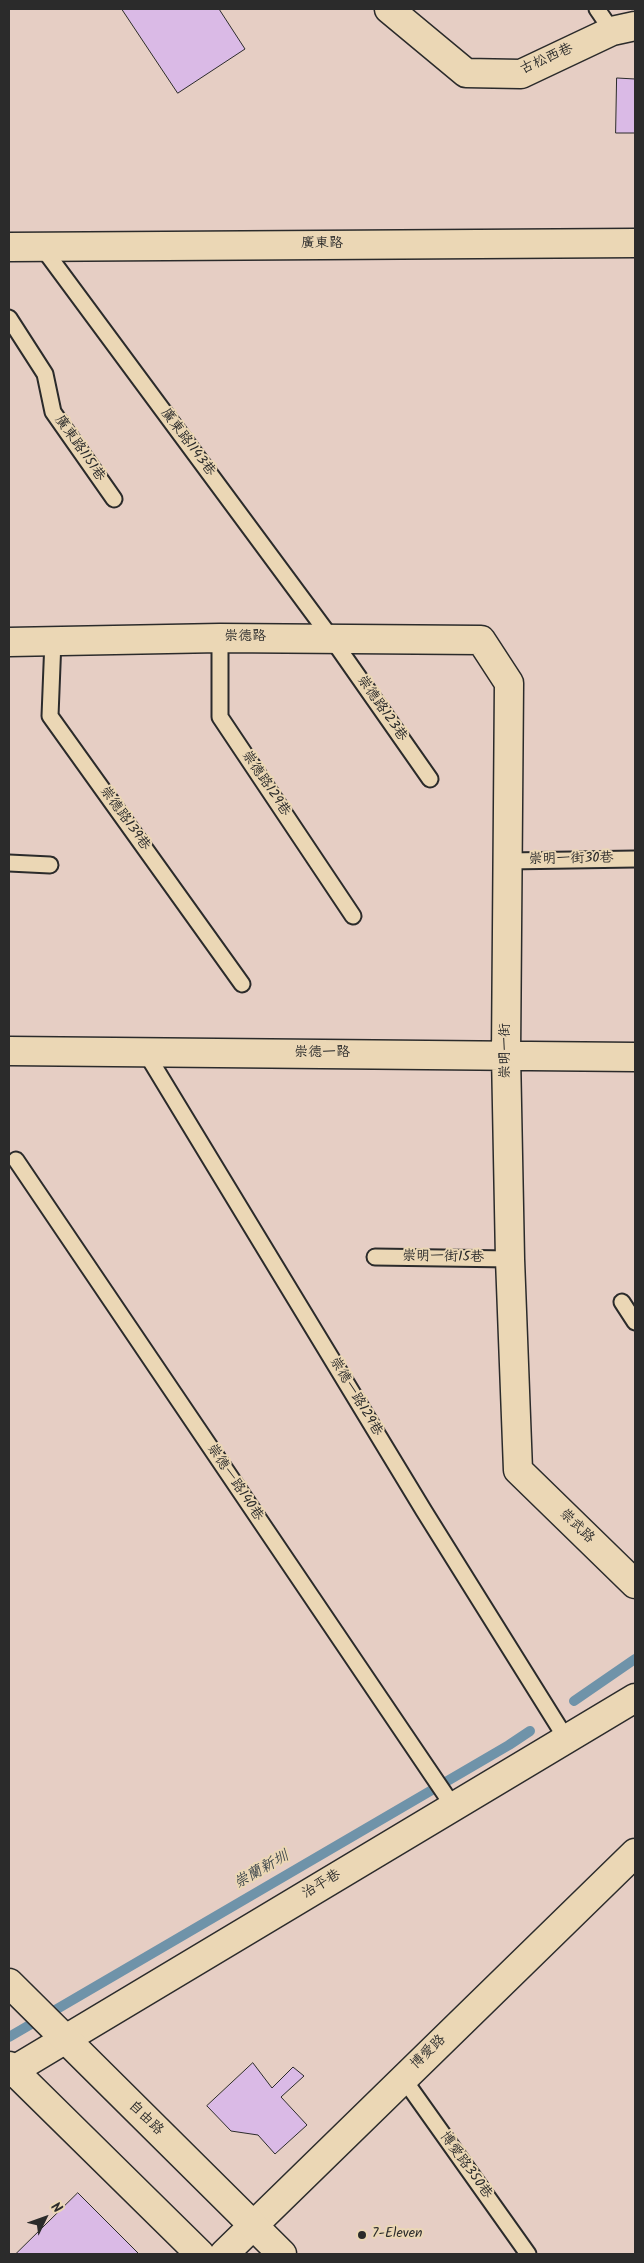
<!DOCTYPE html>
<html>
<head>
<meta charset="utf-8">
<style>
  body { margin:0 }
  #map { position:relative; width:644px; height:2263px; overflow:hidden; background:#e6cec4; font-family:Kalam,sans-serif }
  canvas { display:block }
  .frame { position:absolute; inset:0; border:10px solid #2b2b2b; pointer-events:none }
  .north { position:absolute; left:20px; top:2193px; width:50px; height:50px; -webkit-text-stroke:4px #ebd7b5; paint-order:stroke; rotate:48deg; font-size:14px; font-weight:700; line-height:20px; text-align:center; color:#2b2b2b }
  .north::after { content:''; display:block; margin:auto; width:18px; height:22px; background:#2b2b2b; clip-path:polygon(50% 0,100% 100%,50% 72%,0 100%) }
</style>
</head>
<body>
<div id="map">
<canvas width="644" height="2263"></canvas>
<div class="frame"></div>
<div class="north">N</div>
</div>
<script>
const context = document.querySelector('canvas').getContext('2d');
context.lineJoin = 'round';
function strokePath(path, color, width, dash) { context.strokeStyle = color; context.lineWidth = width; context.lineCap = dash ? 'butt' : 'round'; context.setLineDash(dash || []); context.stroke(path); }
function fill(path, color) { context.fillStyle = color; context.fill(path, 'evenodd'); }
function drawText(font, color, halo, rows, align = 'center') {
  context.font = font + ' Kalam,"LXGW WenKai TC",sans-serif'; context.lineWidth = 4; context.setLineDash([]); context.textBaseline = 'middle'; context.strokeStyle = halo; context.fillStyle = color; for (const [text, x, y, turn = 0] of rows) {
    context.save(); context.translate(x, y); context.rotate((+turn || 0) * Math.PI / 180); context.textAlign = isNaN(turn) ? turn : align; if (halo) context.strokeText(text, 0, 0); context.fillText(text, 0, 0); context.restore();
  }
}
const stream = new Path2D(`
  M574,1701L635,1659
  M9,2037L509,1745L530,1731`);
const building = new Path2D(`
  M122,9H219L245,49L178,93Z
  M617,78L635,79V133H616Z
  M253,2063L272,2088L293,2067L304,2076L281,2097L307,2125L275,2154L258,2135L231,2131L207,2106Z
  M78,2193L139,2254H16Z`);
const service = new Path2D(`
  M597,9L612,31
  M42,247L332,639L430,779
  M9,318L45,374L53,412L114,499
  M220,638V717L353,916
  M53,640L50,716L242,984
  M508,861L635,859
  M9,863L50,865
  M146,1053L424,1511L567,1740
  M16,1160L453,1806
  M375,1257L510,1259
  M622,1302L635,1322
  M403,2078L528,2254`);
const minor = new Path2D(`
  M389,9L466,73L521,74L612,31L635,26
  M9,642L220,638L481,640L509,683L506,1054L510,1259L518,1470L635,1584
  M9,1051L635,1057
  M9,2073L635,1698
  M224,2254L635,1853`);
const tertiary = new Path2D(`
  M9,247L635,243
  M9,1983L282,2254
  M9,2066L200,2254`);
const markers = [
  [362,2235,5,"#2b2b2b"]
];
const streetNames = [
  ["古松西巷",547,60,-24],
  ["廣東路",322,245],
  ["廣東路1143巷",187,443,53],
  ["廣東路1151巷",79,449,55],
  ["崇德路",245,638],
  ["崇德路123巷",381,709,55],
  ["崇德路129巷",265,784,56],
  ["崇德路139巷",124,819,54],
  ["崇明一街30巷",571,860,-1],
  ["崇明一街",507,1051,-90],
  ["崇德一路",322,1054],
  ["崇明一街15巷",443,1258,1],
  ["崇德一路129巷",355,1397,59],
  ["崇德一路140巷",234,1483,56],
  ["崇武路",576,1527,44],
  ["治平巷",322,1885,-31],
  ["博愛路",429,2053,-44],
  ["自由路",145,2119,44],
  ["博愛路350巷",465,2166,54]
];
const poiNames = [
  ["7-Eleven",372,2235]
];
const waterNames = [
  ["崇蘭新圳",262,1871,-30]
];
strokePath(stream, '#6f93a9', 10);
fill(building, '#dabae6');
strokePath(building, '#2b2b2b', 1);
strokePath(service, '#2b2b2b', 19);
strokePath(minor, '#2b2b2b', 31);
strokePath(tertiary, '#2b2b2b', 31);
strokePath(service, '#ebd7b5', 15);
strokePath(minor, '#ebd7b5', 28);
strokePath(tertiary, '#ebd7b5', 28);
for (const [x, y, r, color] of markers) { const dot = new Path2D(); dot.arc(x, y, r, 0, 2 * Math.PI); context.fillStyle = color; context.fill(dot); strokePath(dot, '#ebd7b5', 2); }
drawText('14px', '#2b2b2b', '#ebd7b5', streetNames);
drawText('14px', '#2b2b2b', '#ebd7b5', poiNames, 'left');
drawText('italic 15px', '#3c454a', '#ebd7b5', waterNames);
</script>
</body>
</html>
